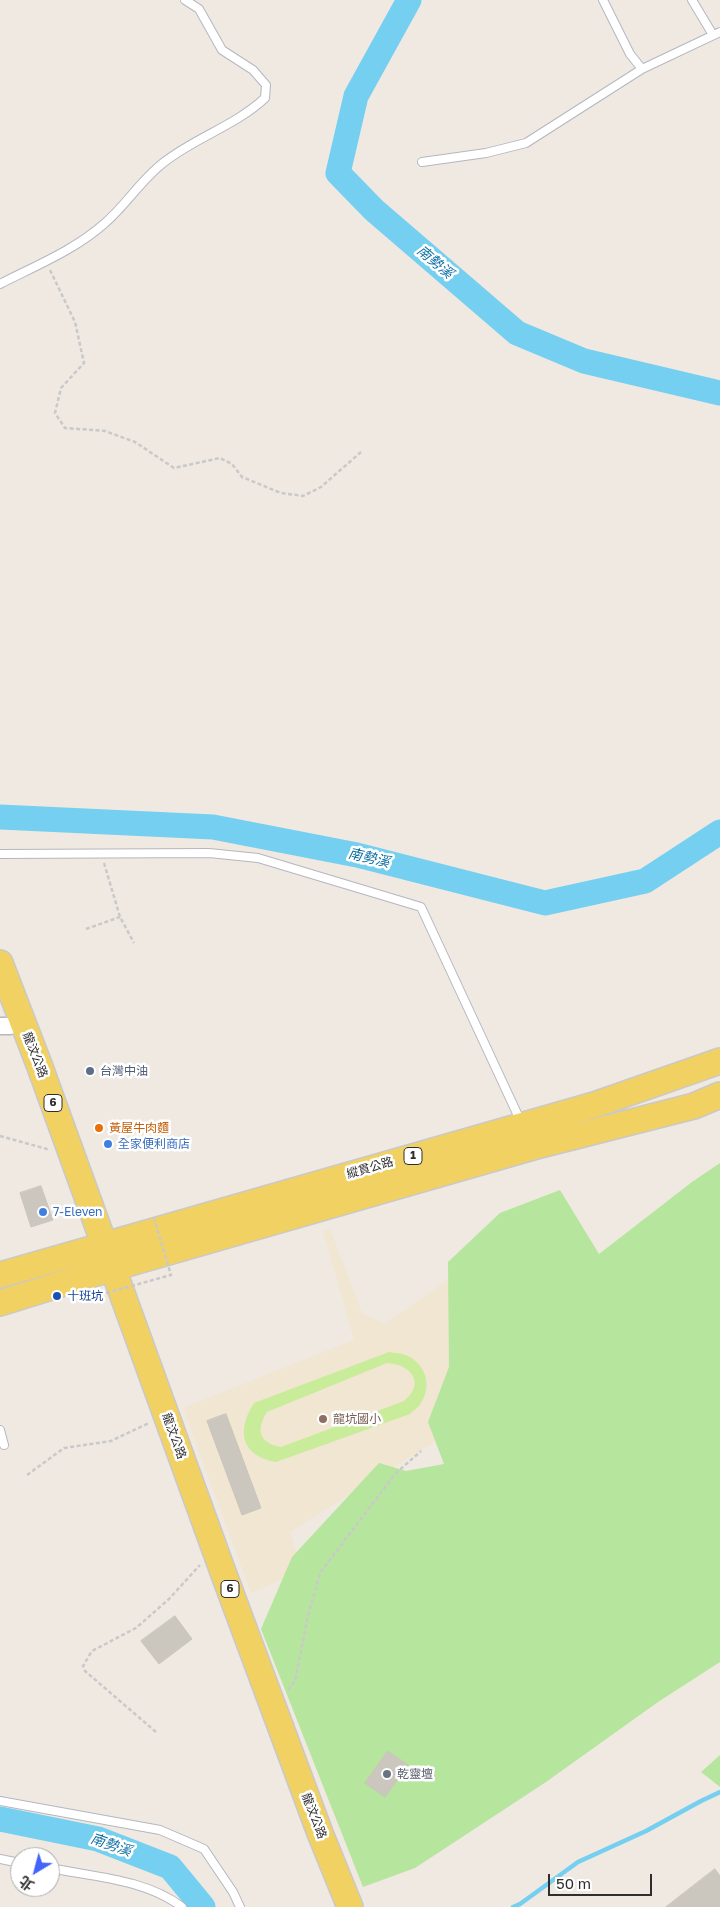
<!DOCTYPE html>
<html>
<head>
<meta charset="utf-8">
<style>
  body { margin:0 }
  #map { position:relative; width:720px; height:1907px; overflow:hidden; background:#efe9e1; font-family:"Golos Text","Noto Sans TC",sans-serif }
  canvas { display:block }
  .north { position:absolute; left:10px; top:1847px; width:50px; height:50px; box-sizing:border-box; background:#fff; border:1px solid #ababab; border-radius:50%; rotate:217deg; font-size:14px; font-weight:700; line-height:20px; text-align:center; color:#2e2e2e }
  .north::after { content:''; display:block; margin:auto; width:18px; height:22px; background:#4264fb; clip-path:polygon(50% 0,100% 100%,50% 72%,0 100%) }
  .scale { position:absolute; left:548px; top:1874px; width:104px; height:22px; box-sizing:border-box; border:2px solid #2e2e2e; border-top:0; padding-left:6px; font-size:15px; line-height:18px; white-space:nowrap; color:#2e2e2e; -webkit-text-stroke:4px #fff; paint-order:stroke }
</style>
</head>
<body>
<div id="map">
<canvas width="720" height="1907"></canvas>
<div class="north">北</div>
<div class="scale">50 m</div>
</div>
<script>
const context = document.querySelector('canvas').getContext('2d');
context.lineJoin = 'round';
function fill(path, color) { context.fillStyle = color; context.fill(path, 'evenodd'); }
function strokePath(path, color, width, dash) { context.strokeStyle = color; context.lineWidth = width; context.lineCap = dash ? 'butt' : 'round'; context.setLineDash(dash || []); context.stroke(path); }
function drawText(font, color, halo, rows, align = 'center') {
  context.font = font + ' "Golos Text","Noto Sans TC",sans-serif'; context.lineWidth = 5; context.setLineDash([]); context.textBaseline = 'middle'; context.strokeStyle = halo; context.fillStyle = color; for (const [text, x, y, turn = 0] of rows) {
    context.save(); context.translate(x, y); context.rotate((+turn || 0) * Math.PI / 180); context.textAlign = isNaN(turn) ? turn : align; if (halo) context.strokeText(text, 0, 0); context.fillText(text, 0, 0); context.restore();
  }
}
const education = new Path2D(`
  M330,1229L362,1313L385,1324L452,1277L469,1302L447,1318L472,1385L455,1429L290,1532L302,1571L251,1593L183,1408L354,1340L323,1231Z`);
const green = new Path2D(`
  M720,1163V1662L658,1702L546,1782L415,1868L363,1887L261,1629L292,1557L379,1463L406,1471L444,1464L428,1422L449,1367L448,1262L500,1213L560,1190L599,1254L692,1182Z
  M720,1755V1787L701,1772Z`);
const pitch = new Path2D(`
  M389,1352C395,1353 402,1353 408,1356C426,1365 432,1386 421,1403C419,1407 414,1410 410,1414L276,1462C241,1456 236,1431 254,1403ZM387,1363C411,1364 426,1383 404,1401L281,1447C260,1443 255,1431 267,1412Z`);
const stream = new Path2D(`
  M513,1907L520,1904L578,1862L646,1831L701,1801L720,1792`);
const river = new Path2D(`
  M409,0L356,96L338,173L374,210L517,333L584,361L720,393
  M0,817L213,827L357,855L545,903L645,881L720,832
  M0,1819L98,1839L170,1867L203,1907`);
const building = new Path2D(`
  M41,1186L53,1220L31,1227L20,1193Z
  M226,1414L261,1508L242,1515L207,1421Z
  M175,1616L192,1639L159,1664L141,1641Z
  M388,1751L408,1765L385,1797L365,1783Z
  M715,1869L720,1876V1907H666Z`);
const path = new Path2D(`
  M50,270L75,322L84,363L61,388L55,413L65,428L105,431L135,442L174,468L220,458L232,464L242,477L281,493L303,496L321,487L361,452
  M104,863L120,917L134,943
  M86,929L120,917
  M0,1136L47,1149L49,1148
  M27,1475L64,1448L111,1441L149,1423
  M288,1690L295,1681L308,1616L320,1573L395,1474L421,1451
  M156,1732L85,1671L83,1666L92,1651L136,1628L169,1599L200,1565`);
const service = new Path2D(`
  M603,0L630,54L642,69L720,32
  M692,0L713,35
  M422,162L486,153L526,143L642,69
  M0,284C35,266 75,250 105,223C126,205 141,180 163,163C194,138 235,126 265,98L266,85L253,70L222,50L199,9L185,0
  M0,854L209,853L258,858L421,907L521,1122
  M0,1430L4,1445
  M0,1801L160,1830L204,1849L233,1892L240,1907
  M0,1859L20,1863
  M50,1868C94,1877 145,1879 182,1907`);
const minor = new Path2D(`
  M0,1026H10`);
const primary = new Path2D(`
  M0,963L40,1067L223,1572L320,1833L350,1907
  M0,1275L594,1105L720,1061
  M0,1303L113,1268L533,1147L694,1106L720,1095`);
const pathBridge = new Path2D(`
  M81,1300L171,1275L154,1218`);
const markers = [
  [90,1071,5,"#5c6f8a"],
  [99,1128,5,"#e8710a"],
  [108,1144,5,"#3f7fe0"],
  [43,1212,5,"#3f7fe0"],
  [57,1296,5,"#1a4fb4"],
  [323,1419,5,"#8d6e63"],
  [387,1774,5,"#6b7280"]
];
const shields = [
  [53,1103,18],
  [413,1156,18],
  [230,1589,18]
];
const shieldNames = [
  ["6",53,1103],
  ["1",413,1156],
  ["6",230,1589]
];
const streetNames = [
  ["龍汶公路",35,1055,69],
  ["縱貫公路",370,1168,-16],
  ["龍汶公路",174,1436,70],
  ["龍汶公路",314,1816,69]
];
const serviceNames = [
  ["台灣中油",100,1071]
];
const foodNames = [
  ["黃屋牛肉麵",109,1128]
];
const shopNames = [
  ["全家便利商店",118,1144],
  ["7-Eleven",53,1212]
];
const transitNames = [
  ["十班坑",67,1296]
];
const educationNames = [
  ["龍坑國小",333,1419]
];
const worshipNames = [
  ["乾靈壇",397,1774]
];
const waterNames = [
  ["南勢溪",435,262,40],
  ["南勢溪",369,858,13],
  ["南勢溪",111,1845,19]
];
fill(education, '#f0e6d1');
fill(green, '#b6e59e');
fill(pitch, '#c9ec9a');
strokePath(stream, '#75cff0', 4.5);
strokePath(river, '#75cff0', 25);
fill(building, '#cbc7bf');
strokePath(building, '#cbc5ba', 1);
strokePath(service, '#b4b7c1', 10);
strokePath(minor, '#b4b7c1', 19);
strokePath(primary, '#c9c9c9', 28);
strokePath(path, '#c9c9c9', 2.5, [4, 2.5]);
strokePath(service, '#fff', 8);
strokePath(minor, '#fff', 16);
strokePath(primary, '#f2d163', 25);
strokePath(pathBridge, '#c9c9c9', 2.5, [4, 2.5]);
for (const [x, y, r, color] of markers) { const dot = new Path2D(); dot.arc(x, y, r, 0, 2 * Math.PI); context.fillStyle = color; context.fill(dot); strokePath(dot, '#fff', 2); }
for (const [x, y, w] of shields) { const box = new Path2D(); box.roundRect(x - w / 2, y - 8.5, w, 17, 4); context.fillStyle = '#fff'; context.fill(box); strokePath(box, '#2e2e2e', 1); }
drawText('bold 11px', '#2e2e2e', null, shieldNames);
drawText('12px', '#2e2e2e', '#fff', streetNames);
drawText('12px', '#4e5e75', '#fff', serviceNames, 'left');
drawText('12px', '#c56008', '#fff', foodNames, 'left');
drawText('12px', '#366cbe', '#fff', shopNames, 'left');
drawText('12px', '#164399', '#fff', transitNames, 'left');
drawText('12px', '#785e54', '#fff', educationNames, 'left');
drawText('12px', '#5b616d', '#fff', worshipNames, 'left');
drawText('italic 14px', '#0d6fa3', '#fff', waterNames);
</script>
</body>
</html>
